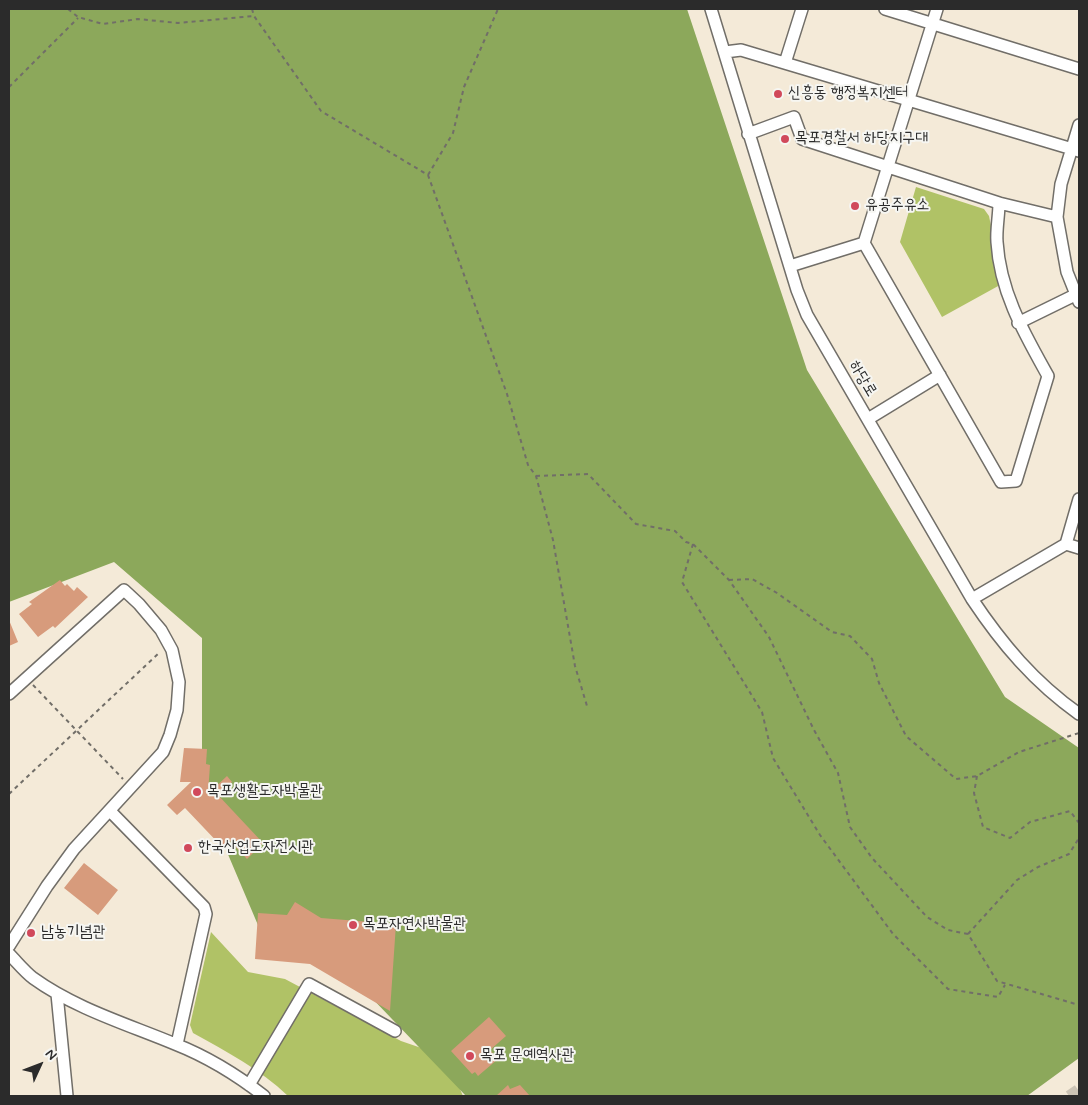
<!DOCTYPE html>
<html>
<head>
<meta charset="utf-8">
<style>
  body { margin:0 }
  #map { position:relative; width:1088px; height:1105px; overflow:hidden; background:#f4ead8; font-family:Mynerve,sans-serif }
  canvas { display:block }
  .frame { position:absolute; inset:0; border:10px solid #2b2b2b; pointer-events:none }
  .north { position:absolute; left:15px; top:1040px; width:50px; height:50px; -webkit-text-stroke:4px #f6f6f2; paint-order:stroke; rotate:47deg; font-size:14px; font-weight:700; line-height:20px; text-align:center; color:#2b2b2b }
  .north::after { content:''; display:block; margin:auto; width:18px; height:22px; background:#2b2b2b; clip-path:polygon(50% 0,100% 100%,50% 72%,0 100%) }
</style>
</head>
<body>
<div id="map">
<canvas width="1088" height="1105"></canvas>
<div class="frame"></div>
<div class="north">N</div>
</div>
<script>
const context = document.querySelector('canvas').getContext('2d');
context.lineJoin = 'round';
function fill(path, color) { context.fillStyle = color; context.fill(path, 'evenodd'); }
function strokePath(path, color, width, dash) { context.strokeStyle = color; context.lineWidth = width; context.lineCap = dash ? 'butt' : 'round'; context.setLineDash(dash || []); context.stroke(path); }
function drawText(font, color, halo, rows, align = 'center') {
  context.font = font + ' Mynerve,"Poor Story",sans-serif'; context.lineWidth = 4; context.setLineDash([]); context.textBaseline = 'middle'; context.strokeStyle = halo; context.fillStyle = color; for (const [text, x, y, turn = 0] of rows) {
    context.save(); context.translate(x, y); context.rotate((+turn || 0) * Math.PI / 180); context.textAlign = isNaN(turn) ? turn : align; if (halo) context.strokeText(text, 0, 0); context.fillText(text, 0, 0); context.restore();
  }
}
const green = new Path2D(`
  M916,187L984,209L989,216L991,226L1000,285L942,317L900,242Z
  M211,932L248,972L285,979L401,1041L433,1052L453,1073L463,1096H288C260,1069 227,1052 193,1033L190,1025Z`);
const forest = new Path2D(`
  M9,9H687L807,370L1005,697L1079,748V1058L1027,1096H466L342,967L266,944L202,793V638L114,562L9,602Z`);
const building = new Path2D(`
  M60,580L65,586L67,584L74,591L77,587L88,597L55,628L53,626L38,637L19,614L32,604L29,602Z
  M9,620L18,642L9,646Z
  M184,748L207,749L206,764L210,765L208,794L227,776L232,782L218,795L263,843L247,859L230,841L223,848L185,808L177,815L167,805L191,782H180Z
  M84,863L118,890L98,915L64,888Z
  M295,902L321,918L396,924L390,1011L310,964L255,959L258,913L287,915Z
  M489,1017L506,1036L490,1050L498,1059L478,1076L475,1072L472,1074L451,1051Z
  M508,1085L510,1089L520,1085L530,1096H496Z`);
const minorTunnel = new Path2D(`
  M1069,1096L1079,1089`);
const path = new Path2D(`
  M68,9L78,17L103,24L138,19L178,23L254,16
  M252,9L254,16L321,111L428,175L507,394L528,465L536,476L553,540L575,666L587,706
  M9,87L78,18
  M428,175L453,133L464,87L498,9
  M536,476L588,474L636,524L675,531L686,542L693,544L729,580L769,637L814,730L838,773L850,827L872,858L927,917L948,930L968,934L997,981L1079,1005
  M693,544L682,582L762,712L773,758L820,835L893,934L948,989L998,997L1005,985
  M729,580L752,579L777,593L832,632L850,636L872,659L879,683L906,736L956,779L977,776L1019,752L1079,733
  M33,685L123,779
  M977,776L974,793L983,827L1010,838L1030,822L1070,811L1079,823
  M9,794L160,652
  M968,934L1017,880L1038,867L1069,854L1079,838`);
const minor = new Path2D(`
  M711,9L797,290L807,315L972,599C1002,644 1034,682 1079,714
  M885,9L1079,69
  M725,52L741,50L1079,151
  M785,63L802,9
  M1079,125L1061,184L1057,217L1067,272L1079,302
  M748,134L794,117L802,139L999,203C999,216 996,229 997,242C1000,292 1024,333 1048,376L1016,481L1001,482L864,243L937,9
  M999,203L1057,217
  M790,266L864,243
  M1018,323L1075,295
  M868,419L940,375
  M1066,544L1079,499
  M972,599L1066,544L1079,548
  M9,694L124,590L139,604L161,630L172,650L179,682L177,710L170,735L163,752L74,849L47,886L9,946
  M110,811L204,907L206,914L177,1044
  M9,954C17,962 24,971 33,978C76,1009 127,1024 175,1044C208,1057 237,1075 264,1096
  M57,994L67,1096
  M249,1085L309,984L395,1031`);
const markers = [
  [778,94,5,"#d1495b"],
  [785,139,5,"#d1495b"],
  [855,206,5,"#d1495b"],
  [197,792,5,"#d1495b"],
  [188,848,5,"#d1495b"],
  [353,925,5,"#d1495b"],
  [31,933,5,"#d1495b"],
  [470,1056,5,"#d1495b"]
];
const poiNames = [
  ["신흥동 행정복지센터",788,94],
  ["목포경찰서 하당지구대",795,139],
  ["유공주유소",865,206],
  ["목포생활도자박물관",207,792],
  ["한국산업도자전시관",198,848],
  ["목포자연사박물관",363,925],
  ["남농기념관",41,933],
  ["목포 문예역사관",480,1056]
];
const streetNames = [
  ["하당로",862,379,59]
];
fill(green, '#b0c266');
fill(forest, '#8ca85b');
fill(building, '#d79b7c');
strokePath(minorTunnel, '#ccc4b5', 11, [11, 5.5]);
strokePath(minor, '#716e68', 14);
strokePath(path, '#716e68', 2, [4, 4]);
strokePath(minor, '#fff', 11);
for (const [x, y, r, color] of markers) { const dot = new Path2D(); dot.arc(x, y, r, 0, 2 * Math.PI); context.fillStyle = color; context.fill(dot); strokePath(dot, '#f6f6f2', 2); }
drawText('16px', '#2b2b2b', '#f6f6f2', poiNames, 'left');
drawText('16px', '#2b2b2b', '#f6f6f2', streetNames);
</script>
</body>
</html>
